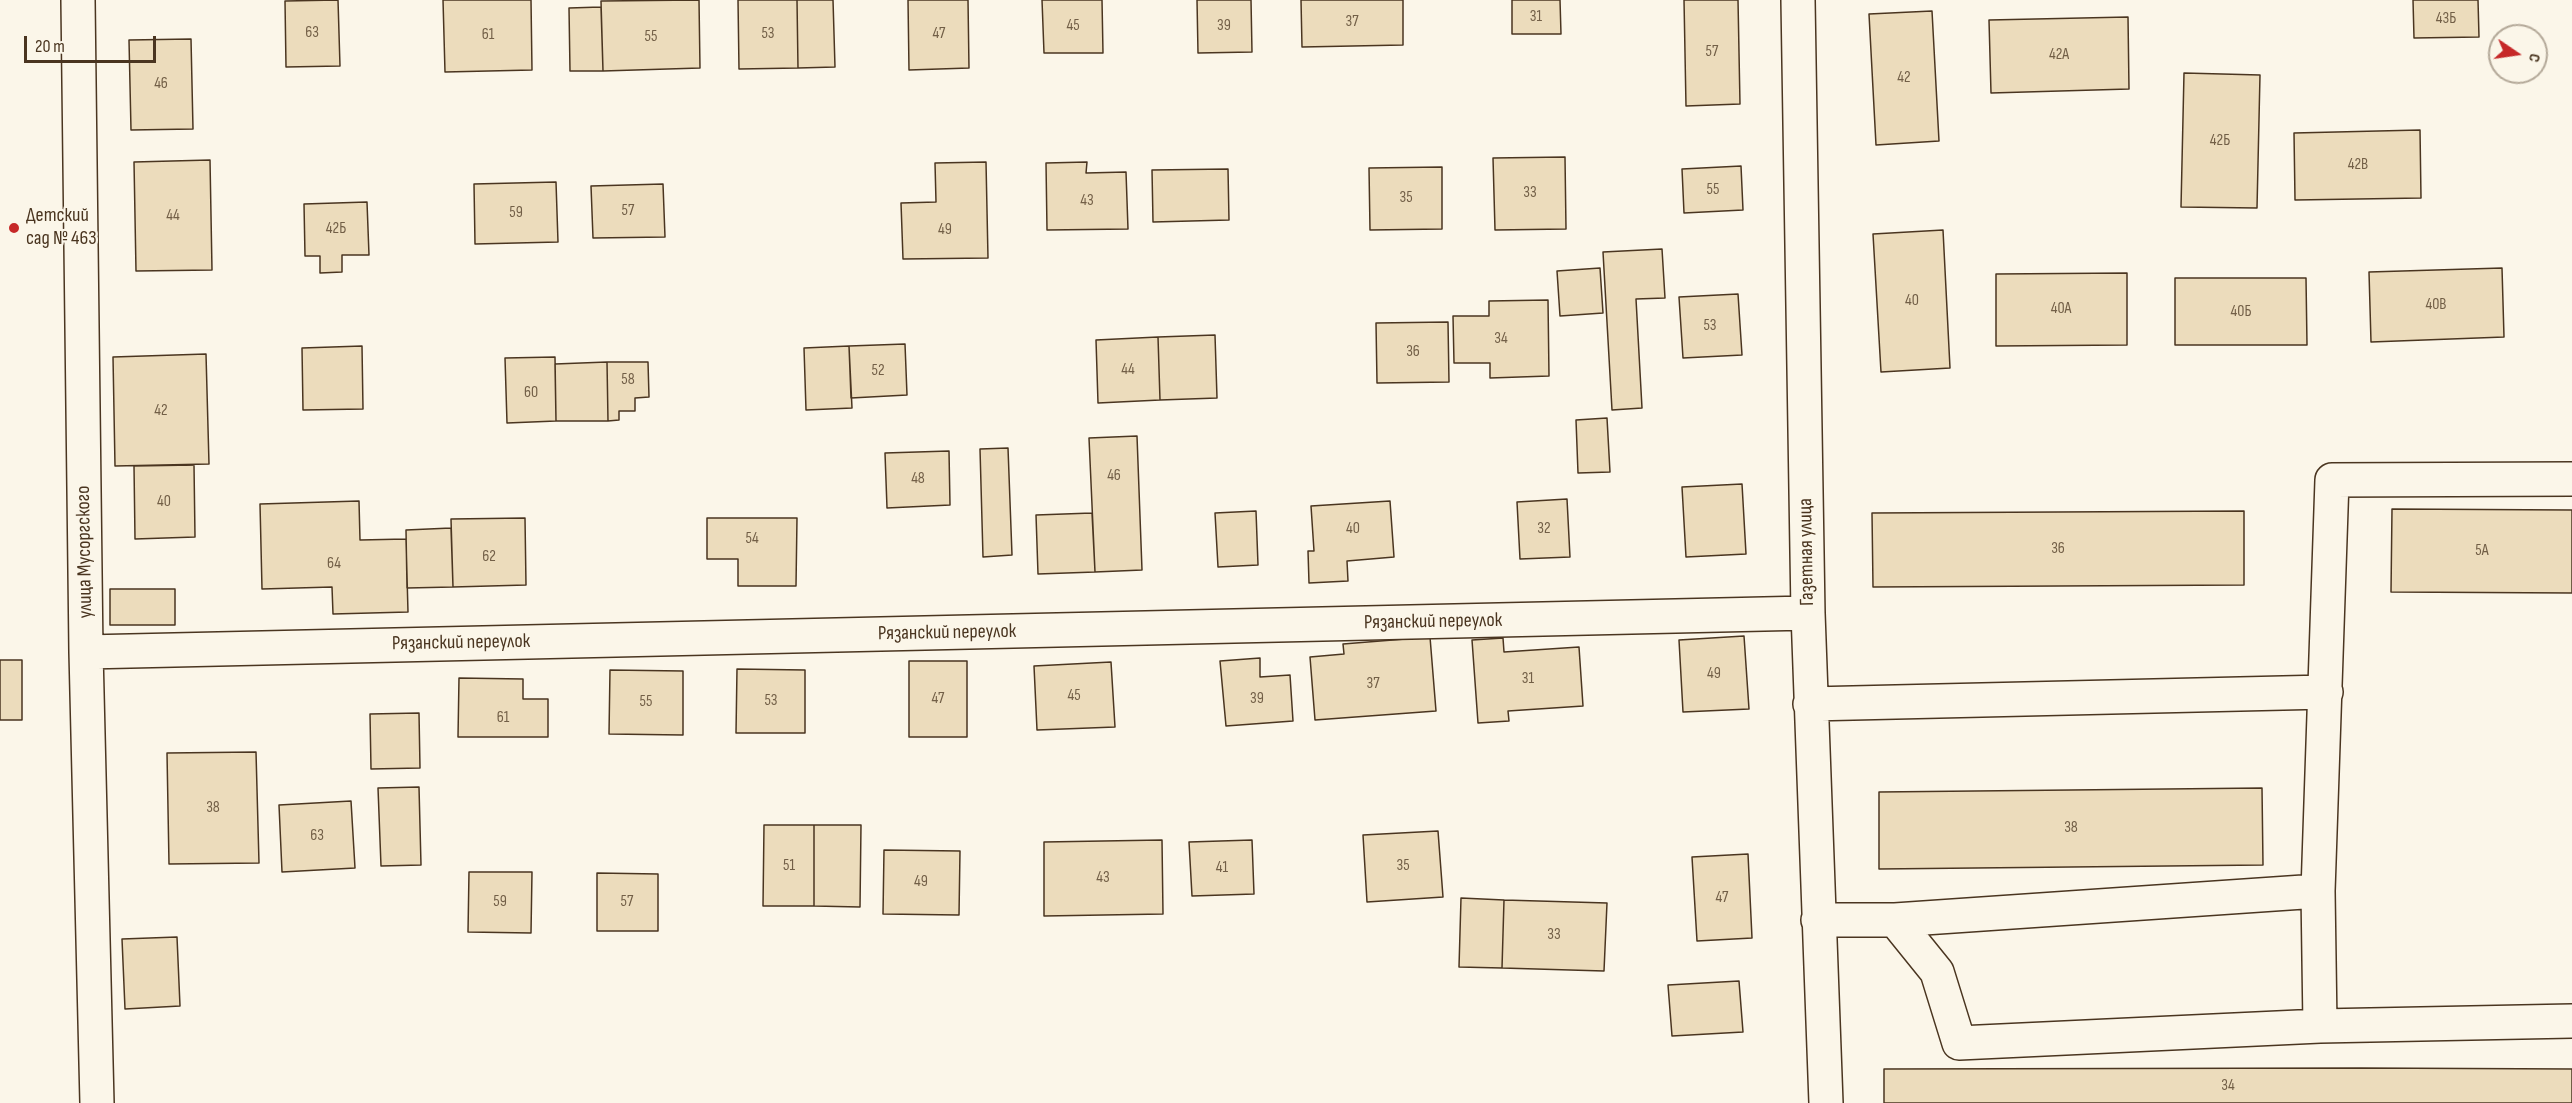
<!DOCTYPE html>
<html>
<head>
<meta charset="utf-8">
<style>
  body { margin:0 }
  #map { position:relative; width:2572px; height:1103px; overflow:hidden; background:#fbf6e9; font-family:"Sofia Sans Condensed",sans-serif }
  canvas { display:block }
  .north { position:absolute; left:2488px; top:24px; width:60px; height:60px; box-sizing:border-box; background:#fbf6e9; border:2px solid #b4a999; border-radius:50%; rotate:103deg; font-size:16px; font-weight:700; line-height:24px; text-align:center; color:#4a3520 }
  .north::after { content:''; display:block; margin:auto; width:21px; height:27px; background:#c62828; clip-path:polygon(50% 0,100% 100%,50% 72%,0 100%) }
  .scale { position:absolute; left:24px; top:36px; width:132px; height:27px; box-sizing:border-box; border:3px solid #4a3520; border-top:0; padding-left:8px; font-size:18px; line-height:21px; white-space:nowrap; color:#4a3520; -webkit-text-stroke:4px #fbf6e9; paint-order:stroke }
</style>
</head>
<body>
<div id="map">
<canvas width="2572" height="1103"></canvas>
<div class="north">С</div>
<div class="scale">20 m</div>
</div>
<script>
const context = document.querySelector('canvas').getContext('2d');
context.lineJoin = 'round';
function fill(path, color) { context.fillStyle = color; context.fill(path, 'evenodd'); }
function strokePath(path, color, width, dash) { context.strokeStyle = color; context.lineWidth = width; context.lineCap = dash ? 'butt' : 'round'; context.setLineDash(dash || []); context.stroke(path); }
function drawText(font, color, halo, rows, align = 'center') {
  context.font = font + ' "Sofia Sans Condensed",sans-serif'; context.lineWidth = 4.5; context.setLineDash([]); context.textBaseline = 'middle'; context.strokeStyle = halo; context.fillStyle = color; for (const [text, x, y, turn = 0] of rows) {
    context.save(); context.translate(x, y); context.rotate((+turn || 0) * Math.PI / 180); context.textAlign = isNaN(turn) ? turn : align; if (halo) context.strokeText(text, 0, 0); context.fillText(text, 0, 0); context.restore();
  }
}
const building = new Path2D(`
  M338,0L340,66L286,67L285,1Z
  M443,0H531L532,70L445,72Z
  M699,0L700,68L603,71L601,1Z
  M738,0H797L798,68L739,69Z
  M797,0H833L835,67L798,68Z
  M908,0H968L969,68L909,70Z
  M1042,0H1102L1103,53H1044Z
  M1197,0H1251L1252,52L1198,53Z
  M1301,0H1403V45L1302,47Z
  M1512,0H1560L1561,34H1512Z
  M1684,0H1738L1740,104L1686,106Z
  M2413,0H2478L2479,37L2414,38Z
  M601,7L603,71H570L569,8Z
  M1932,11L1939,141L1876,145L1869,14Z
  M2128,17L2129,89L1991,93L1989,20Z
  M191,39L193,129L131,130L129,40Z
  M2184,73L2260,75L2257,208L2181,207Z
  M2420,130L2421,198L2295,200L2294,133Z
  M1565,157L1566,229L1495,230L1493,158Z
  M210,160L212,270L136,271L134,162Z
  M986,162L988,258L903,259L901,203L936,202L935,163Z
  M1087,162L1086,173L1126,172L1128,229L1047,230L1046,163Z
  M1741,166L1743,210L1684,213L1682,169Z
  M1442,167V229L1370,230L1369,168Z
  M1228,169L1229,220L1153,222L1152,170Z
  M556,182L558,242L475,244L474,184Z
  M663,184L665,237L593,238L591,186Z
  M367,202L369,255H342V272L320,273V256H305L304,204Z
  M1943,230L1950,368L1881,372L1873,234Z
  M1662,249L1665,298L1636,299L1642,408L1612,410L1603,252Z
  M1600,268L1603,313L1560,316L1557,271Z
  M2502,268L2504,337L2371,342L2369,272Z
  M2127,273V345L1996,346V274Z
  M2175,278H2306L2307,345H2175Z
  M1738,294L1742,355L1683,358L1679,297Z
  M1548,300L1549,376L1490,378V363H1454L1453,316H1489V301Z
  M1448,322L1449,382L1377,383L1376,323Z
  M1215,335L1217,398L1160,400L1158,337Z
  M1158,337L1160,400L1098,403L1096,340Z
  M905,344L907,395L851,398L849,346Z
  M362,346L363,409L303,410L302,348Z
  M849,346L852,408L806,410L804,348Z
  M206,354L209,464L115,466L113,357Z
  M555,357L556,421L507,423L505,358Z
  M607,362L608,421H556L555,364Z
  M607,362H648L649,397L635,398V411H619V420L608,421Z
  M1607,418L1610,472L1578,473L1576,420Z
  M1137,436L1142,570L1095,572L1089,438Z
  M1008,448L1012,555L983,557L980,449Z
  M949,451L950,505L887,508L885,453Z
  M194,465L195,537L135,539L134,466Z
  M1742,484L1746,554L1686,557L1682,487Z
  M1567,499L1570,557L1520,559L1517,502Z
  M359,501L360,540L406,539L408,612L333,614L332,587L262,589L260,504Z
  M1390,501L1394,557L1347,561L1348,581L1309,583L1308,551H1314L1311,506Z
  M2392,509L2572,510V593L2391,592Z
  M1256,511L1258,565L1218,567L1215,513Z
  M2244,511V585L1873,587L1872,513Z
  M1092,513L1095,572L1038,574L1036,515Z
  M525,518L526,585L453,587L451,519Z
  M707,518H797L796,586H738V559H707Z
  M451,528L453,587L407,588L406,530Z
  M110,589H175V625H110Z
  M1744,636L1749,709L1683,712L1679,640Z
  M1430,637L1436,711L1315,720L1310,657L1344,654L1343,644Z
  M1503,638L1504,652L1579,647L1583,706L1508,711L1509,721L1478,723L1472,640Z
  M1260,658V677L1290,675L1293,721L1226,726L1220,661Z
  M0,660H22V720H0Z
  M909,661H967V737H909Z
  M1111,662L1115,727L1037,730L1034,666Z
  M737,669L805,670V733H736Z
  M610,670L683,671V735L609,734Z
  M459,678L523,679V699H548V737H458Z
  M419,713L420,768L371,769L370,714Z
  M256,752L259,863L169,864L167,753Z
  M419,787L421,865L381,866L378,788Z
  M2262,788L2263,865L1879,869V792Z
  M351,801L355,868L282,872L279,805Z
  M764,825H814V906H763Z
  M814,825H861L860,907L814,906Z
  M1438,831L1443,897L1367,902L1363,835Z
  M1162,840L1163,914L1044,916V842Z
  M1252,840L1254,894L1192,896L1189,842Z
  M884,850L960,851L959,915L883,914Z
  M1748,854L1752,938L1697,941L1692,857Z
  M469,872H532L531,933L468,932Z
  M597,873L658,874V931H597Z
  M1461,898L1504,900L1502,968L1459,967Z
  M1504,900L1607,903L1604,971L1502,968Z
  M177,937L180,1006L125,1009L122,939Z
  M1739,981L1743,1032L1672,1036L1668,985Z
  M2361,1068L2572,1069V1103H1884V1069Z`);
const minor = new Path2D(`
  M78,0L86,652L97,1103
  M1798,0L1808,613L1826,1103
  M2572,479L2332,480L2318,891L2320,1026L2572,1021
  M86,652L1808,613
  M1810,704L2326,692
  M1818,920H1895L2318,891
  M1895,920L1937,972L1959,1043L2320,1026`);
const markers = [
  [14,228,6,"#c62828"]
];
const numberNames = [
  ["31",1536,17],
  ["43Б",2446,19],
  ["37",1352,22],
  ["45",1073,26],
  ["39",1224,26],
  ["63",312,33],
  ["53",768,34],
  ["47",939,34],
  ["61",488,35],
  ["55",651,37],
  ["57",1712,52],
  ["42А",2059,55],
  ["42",1904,78],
  ["46",161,84],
  ["42Б",2220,141],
  ["42В",2358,165],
  ["55",1713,190],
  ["33",1530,193],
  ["35",1406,198],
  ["43",1087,201],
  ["57",628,211],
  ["59",516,213],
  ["44",173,216],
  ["42Б",336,229],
  ["49",945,230],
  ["40",1912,301],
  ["40В",2436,305],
  ["40А",2061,309],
  ["40Б",2241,312],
  ["53",1710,326],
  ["34",1501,339],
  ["36",1413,352],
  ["44",1128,370],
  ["52",878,371],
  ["58",628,380],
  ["60",531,393],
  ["42",161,411],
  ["46",1114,476],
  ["48",918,479],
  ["40",164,502],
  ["40",1353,529],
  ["32",1544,529],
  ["54",752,539],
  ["36",2058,549],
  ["5А",2482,551],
  ["62",489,557],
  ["64",334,564],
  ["49",1714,674],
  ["31",1528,679],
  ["37",1373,684],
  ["45",1074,696],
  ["47",938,699],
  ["39",1257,699],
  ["53",771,701],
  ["55",646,702],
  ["61",503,718],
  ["38",213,808],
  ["38",2071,828],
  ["63",317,836],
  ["51",789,866],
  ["35",1403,866],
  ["41",1222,868],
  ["43",1103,878],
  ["49",921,882],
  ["47",1722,898],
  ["59",500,902],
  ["57",627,902],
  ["33",1554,935],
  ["34",2228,1086]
];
const poiNames = [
  ["Детский",26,216],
  ["сад № 463",26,239]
];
const streetNames = [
  ["улица Мусоргского",85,552,-91],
  ["Газетная улица",1807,552,-91],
  ["Рязанский переулок",1433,622,-1],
  ["Рязанский переулок",947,633,-1],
  ["Рязанский переулок",461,643,-1]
];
fill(building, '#ecdcbc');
strokePath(building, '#4a3520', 1.5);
strokePath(minor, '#4a3520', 36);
strokePath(minor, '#fbf6e9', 33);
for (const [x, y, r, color] of markers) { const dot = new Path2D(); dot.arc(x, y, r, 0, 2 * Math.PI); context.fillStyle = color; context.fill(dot); strokePath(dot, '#fbf6e9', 2); }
drawText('16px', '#725f47', null, numberNames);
drawText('20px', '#4a3520', '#fbf6e9', poiNames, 'left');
drawText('20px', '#4a3520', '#fbf6e9', streetNames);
</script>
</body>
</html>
